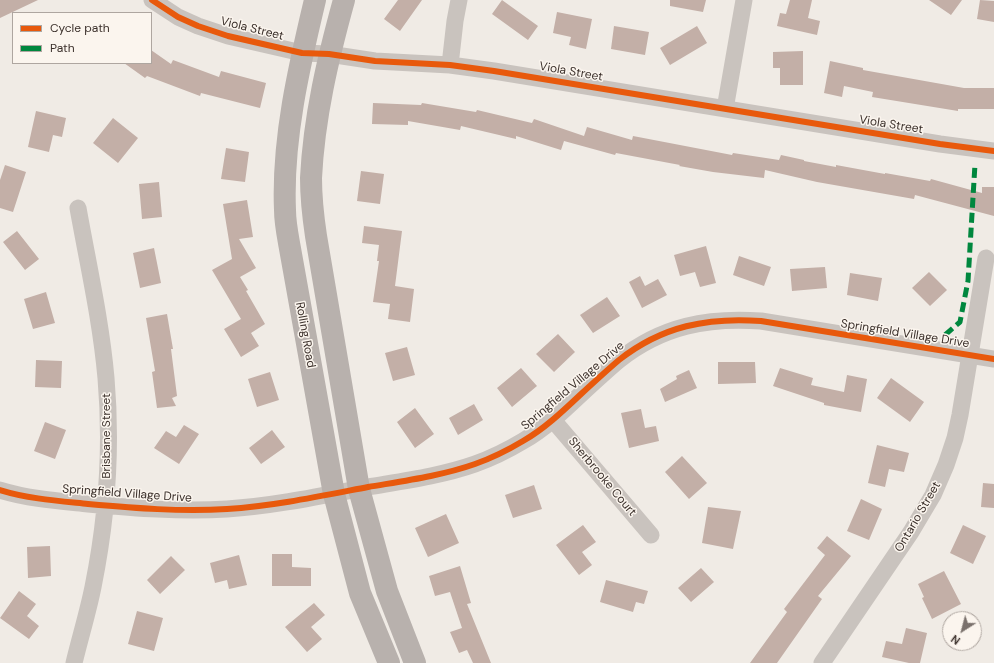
<!DOCTYPE html>
<html>
<head>
<meta charset="utf-8">
<style>
  body { margin:0 }
  #map { position:relative; width:994px; height:663px; overflow:hidden; background:#f0ebe5; font-family:"DM Sans",sans-serif }
  canvas { display:block }
  .legend { position:absolute; left:12px; top:12px; width:140px; height:52px; box-sizing:border-box; background:#fbf5ee; border:1px solid #aea6a0; margin:0; padding:5px 7px; list-style:none; font-size:12px; color:#3b302b }
  .legend li { display:flex; align-items:center; gap:8px; height:20px }
  .legend b { width:20px; border:1px solid #aea6a0 }
  .north { position:absolute; left:942px; top:611px; width:40px; height:40px; box-sizing:border-box; background:#fbf5ee; border:1px solid #aea6a0; border-radius:50%; rotate:216deg; font-size:11px; font-weight:700; line-height:16px; text-align:center; color:#3b302b }
  .north::after { content:''; display:block; margin:auto; width:14px; height:18px; background:#7a716c; clip-path:polygon(50% 0,100% 100%,50% 72%,0 100%) }
</style>
</head>
<body>
<div id="map">
<canvas width="994" height="663"></canvas>
<ul class="legend">
<li><b style="height:5px;background:#e8590c"></b>Cycle path</li>
<li><b style="height:5px;background:#00873e"></b>Path</li>
</ul>
<div class="north">N</div>
</div>
<script>
const context = document.querySelector('canvas').getContext('2d');
context.lineJoin = 'round';
function fill(path, color) { context.fillStyle = color; context.fill(path, 'evenodd'); }
function strokePath(path, color, width, dash) { context.strokeStyle = color; context.lineWidth = width; context.lineCap = dash ? 'butt' : 'round'; context.setLineDash(dash || []); context.stroke(path); }
function drawText(font, color, halo, rows, align = 'center') {
  context.font = font + ' "DM Sans",sans-serif'; context.lineWidth = 3; context.setLineDash([]); context.textBaseline = 'middle'; context.strokeStyle = halo; context.fillStyle = color; for (const [text, x, y, turn = 0] of rows) {
    context.save(); context.translate(x, y); context.rotate((+turn || 0) * Math.PI / 180); context.textAlign = isNaN(turn) ? turn : align; if (halo) context.strokeText(text, 0, 0); context.fillText(text, 0, 0); context.restore();
  }
}
const building = new Path2D(`
  M0,0H38L0,18Z
  M398,0H422L400,31L384,19Z
  M502,0L538,26L528,40L492,14Z
  M670,0H706L703,12L670,6Z
  M790,0H812L808,18L820,21L817,35L777,26L780,13L786,14Z
  M929,0H962L951,15Z
  M980,0L994,1V22L977,19Z
  M557,12L592,19L586,49L569,45L571,37L553,33Z
  M614,26L649,32L645,55L611,49Z
  M697,26L707,43L670,65L660,48Z
  M151,50L171,64L173,60L219,77L221,71L266,83L260,108L201,93L200,96L147,76L145,78L124,63H151Z
  M803,51V85H780V68H773V52Z
  M830,61L863,68V70L964,88H994V109H958V111L872,97L873,92L844,86L842,97L824,93Z
  M373,103L421,105L422,103L476,112L477,110L532,123L534,119L584,136L587,127L632,140L633,136L732,155L733,153L779,160L781,155L804,160V161L836,167V165L885,174V173L930,181L931,179L982,193V187H994V216L915,195L914,199L817,182L765,170L764,178L713,172L679,166L680,165L616,153L615,155L564,141L561,150L516,136V139L461,126L460,130L408,121V125L372,124Z
  M36,111L66,118L62,137L53,135L49,152L28,147Z
  M113,118L138,138L118,163L93,143Z
  M226,148L249,152L245,182L221,179Z
  M5,165L26,172L13,212L0,208V180Z
  M361,171L384,174L380,204L357,201Z
  M159,182L162,217L142,219L139,184Z
  M247,200L253,237L239,239L256,268L240,277L248,290L246,291L265,324L251,333L259,346L241,357L224,329L241,319L212,270L232,259L223,204Z
  M364,226L402,231L395,286L414,289L410,322L388,319L390,304L373,302L379,261H377L379,245L362,243Z
  M17,231L39,259L25,270L3,242Z
  M706,246L716,283L700,287L695,272L680,276L674,255Z
  M154,248L161,283L140,288L133,253Z
  M739,256L771,267L764,286L733,275Z
  M825,267L827,288L792,291L790,269Z
  M929,272L947,290L930,306L912,288Z
  M850,273L882,278L878,301L847,295Z
  M640,276L645,286L658,279L667,295L642,308L629,282Z
  M46,292L55,323L33,329L24,299Z
  M607,297L620,316L593,333L580,315Z
  M167,314L173,349H171L177,396L172,398L176,406L157,408L152,372L155,371L146,318Z
  M558,334L575,352L554,372L536,354Z
  M407,347L415,375L393,381L385,353Z
  M36,360L62,361L61,388L35,387Z
  M718,362H755L756,383L718,384Z
  M521,368L537,386L512,407L497,388Z
  M780,368L813,378L811,385L844,392L847,375L867,379L861,412L824,405V403L773,386Z
  M689,370L697,388L665,402L660,389L677,379L676,376Z
  M270,372L279,400L257,407L248,379Z
  M891,378L924,402L910,422L877,398Z
  M474,404L483,420L458,435L449,418Z
  M415,408L434,434L415,448L397,422Z
  M641,409L645,428L656,426L659,441L629,448L621,413Z
  M45,422L66,430L55,459L34,451Z
  M184,425L199,434L179,464L154,448L166,431L176,437Z
  M272,430L285,447L261,464L249,448Z
  M877,445L909,453L904,472L889,469L885,487L868,483Z
  M682,456L707,483L689,499L665,472Z
  M983,483L994,484V508L981,507Z
  M534,485L542,509L513,518L505,495Z
  M861,499L882,509L869,540L847,531Z
  M708,507L741,511L733,549L702,543Z
  M446,514L459,543L428,557L415,528Z
  M583,525L596,542L582,552L592,565L579,575L556,545Z
  M963,525L986,536L973,564L950,553Z
  M827,536L851,556L818,596L822,599L777,663H750L787,612L784,609L825,555L817,548Z
  M50,546L51,576L28,578L27,547Z
  M272,554H292V567L311,568V586H272Z
  M239,555L247,585L229,589L227,580L215,583L210,563Z
  M171,556L185,570L160,594L147,580Z
  M460,566L471,603L467,604L491,663H473L467,650L459,653L450,632L462,628L450,592L435,596L429,576Z
  M701,568L714,582L691,602L678,588Z
  M944,571L961,604L932,619L922,598L924,597L918,584Z
  M606,580L648,591L644,604L636,602L633,612L600,602Z
  M19,591L36,604L27,616L39,626L29,639L0,618Z
  M314,603L325,615L311,627L322,639L307,652L285,627Z
  M137,611L163,618L154,651L128,644Z
  M906,628L927,633L920,663H909L882,657L886,641L902,644Z`);
const street = new Path2D(`
  M152,0L178,17L198,26L228,36L302,53L329,54L375,61L450,65L494,71L940,144L994,151
  M450,65L455,21L459,0
  M725,109L744,0
  M553,420L651,535
  M0,490C29,499 59,501 88,504C134,508 181,512 227,509C274,506 321,496 368,487C403,481 441,476 475,464C492,458 508,450 523,441C544,429 562,412 580,395C593,383 606,371 619,360C662,326 708,317 761,321L994,359
  M74,663C80,638 88,612 93,587C107,518 112,448 106,378C101,321 88,264 78,208
  M822,663L911,532L933,495L946,465L955,438L960,415L986,258`);
const primary = new Path2D(`
  M315,0C299,67 282,140 285,210C285,221 287,232 289,243L334,494L360,593L389,663
  M344,0C328,58 314,117 311,178C311,197 313,216 316,236L359,489L387,591L415,663`);
const quiet = new Path2D(`
  M945,335L960,322L968,281L975,164`);
const cycleway = new Path2D(`
  M152,0L178,17L198,26L228,36L302,53L329,54L375,61L450,65L494,71L940,144L994,151
  M0,490C29,499 59,501 88,504C134,508 181,512 227,509C274,506 321,496 368,487C403,481 441,476 475,464C492,458 508,450 523,441C544,429 562,412 580,395C593,383 606,371 619,360C662,326 708,317 761,321L994,359`);
const streetNames = [
  ["Viola Street",252,29,14],
  ["Viola Street",571,72,10],
  ["Viola Street",891,125,9],
  ["Springfield Village Drive",905,334,9],
  ["Rolling Road",305,335,80],
  ["Springfield Village Drive",573,386,-40],
  ["Brisbane Street",107,436,-90],
  ["Sherbrooke Court",602,477,50],
  ["Springfield Village Drive",127,494,4],
  ["Ontario Street",918,517,-60]
];
fill(building, '#c3afa7');
strokePath(street, '#c9c3be', 17);
strokePath(primary, '#b8b1ad', 22);
strokePath(quiet, '#00873e', 5, [10, 5]);
strokePath(cycleway, '#e8590c', 6);
drawText('12px', '#3b302b', '#fbf5ee', streetNames);
</script>
</body>
</html>
